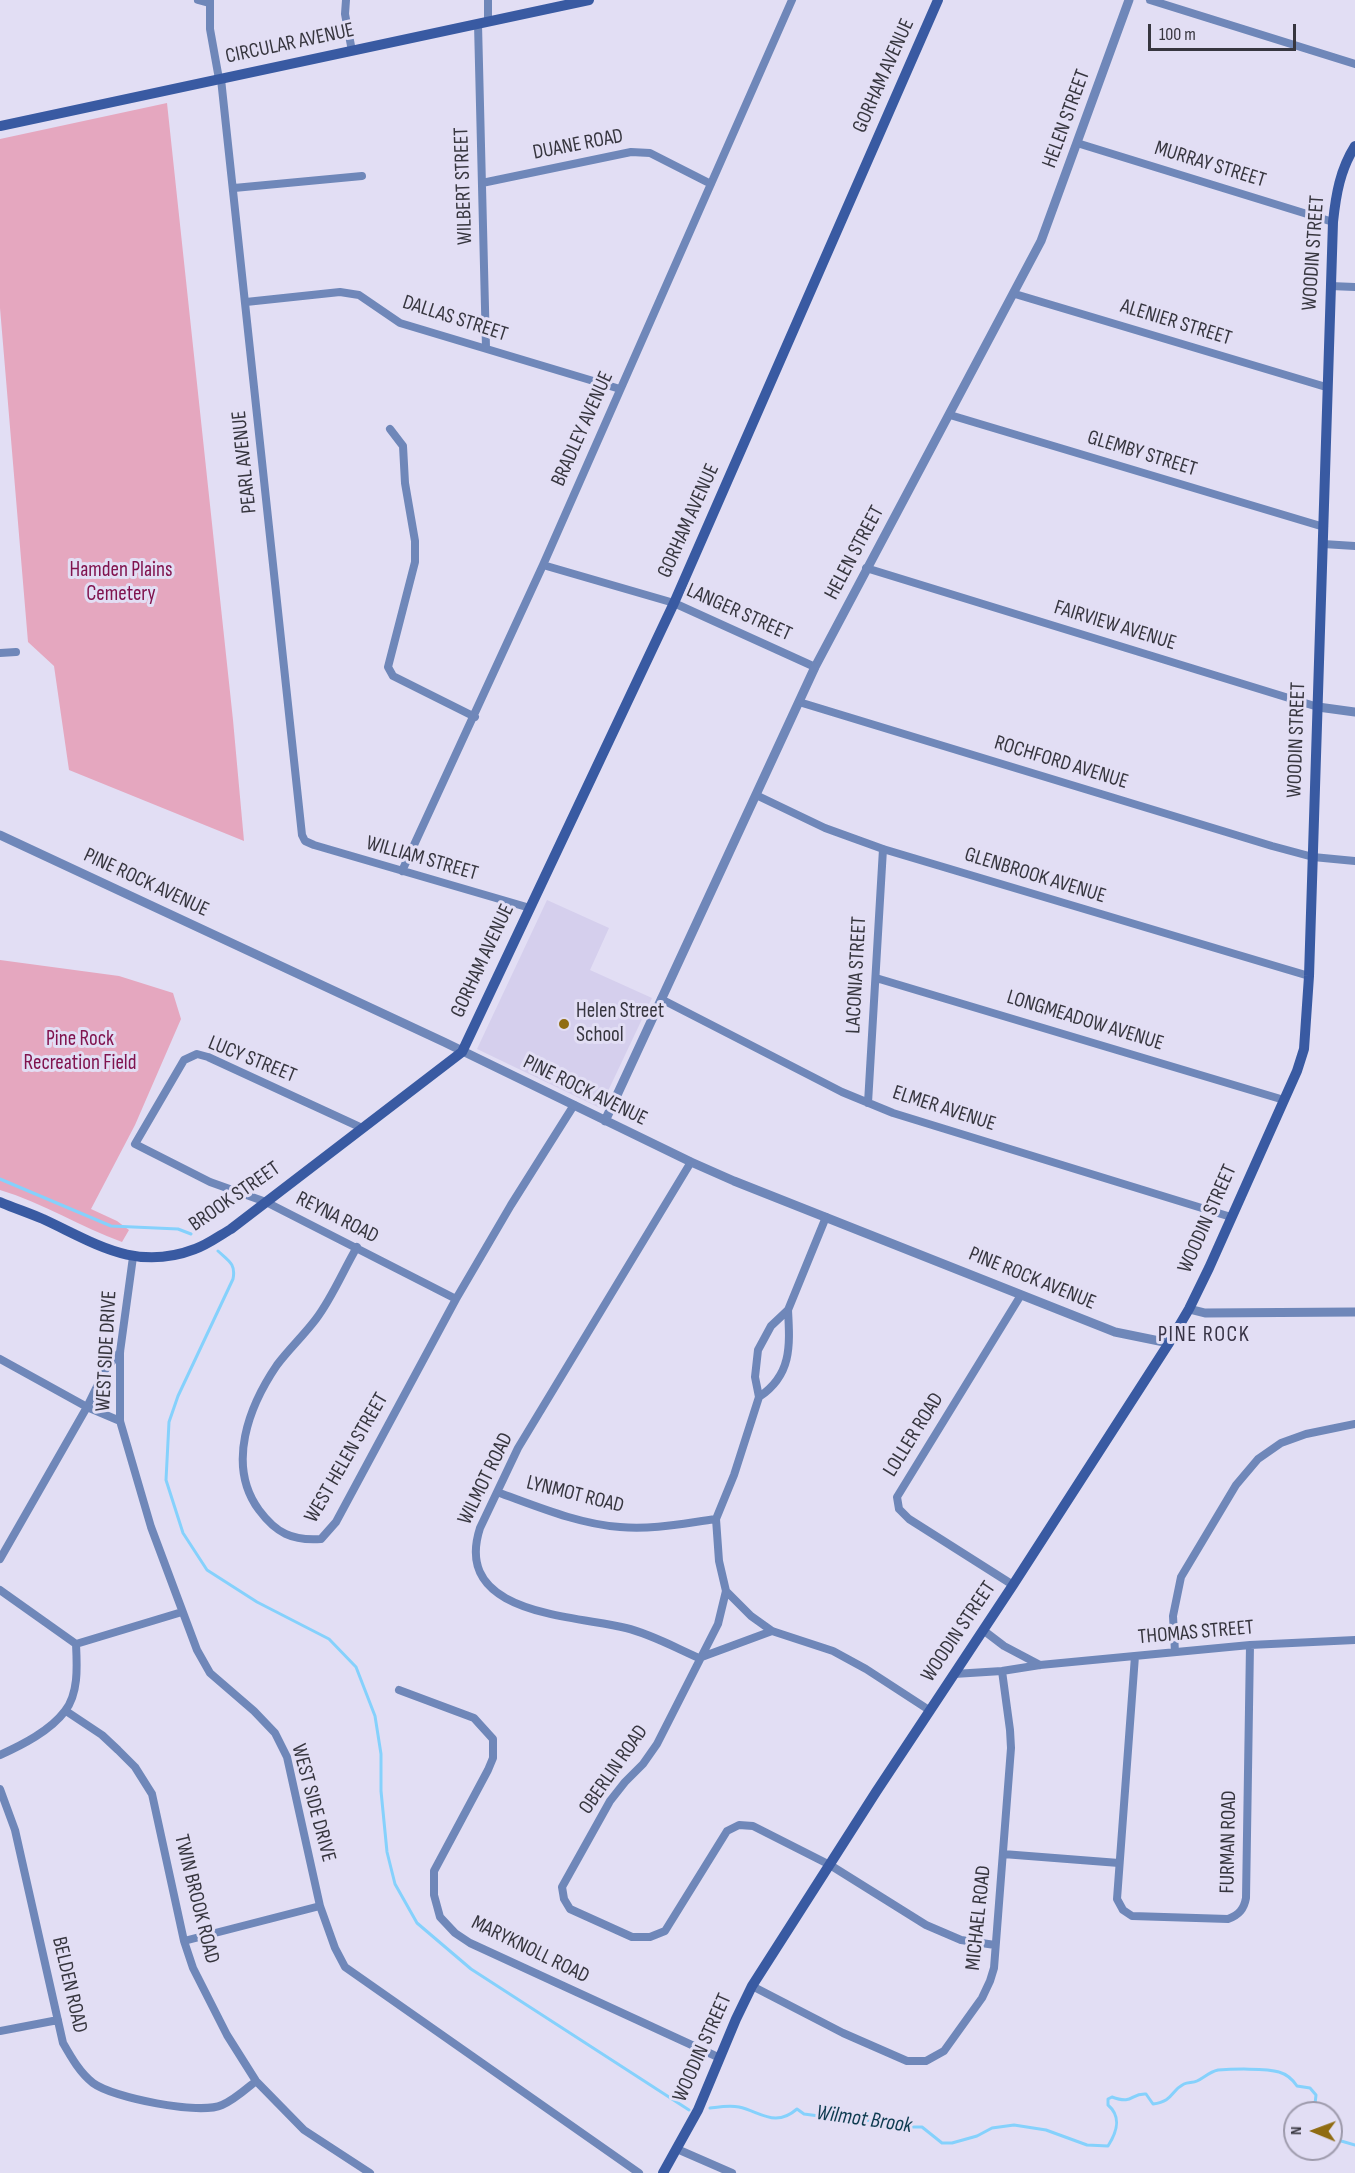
<!DOCTYPE html>
<html>
<head>
<meta charset="utf-8">
<style>
  body { margin:0 }
  #map { position:relative; width:1355px; height:2173px; overflow:hidden; background:#e2def4; font-family:"Sofia Sans Condensed",sans-serif }
  canvas { display:block }
  .north { position:absolute; left:1283px; top:2101px; width:60px; height:60px; box-sizing:border-box; background:#e2def4; border:2px solid #9e9bac; border-radius:50%; rotate:271deg; font-size:16px; font-weight:700; line-height:24px; text-align:center; color:#37363f }
  .north::after { content:''; display:block; margin:auto; width:21px; height:27px; background:#906c12; clip-path:polygon(50% 0,100% 100%,50% 72%,0 100%) }
  .scale { position:absolute; left:1148px; top:24px; width:148px; height:27px; box-sizing:border-box; border:3px solid #37363f; border-top:0; padding-left:8px; font-size:18px; line-height:21px; white-space:nowrap; color:#37363f; -webkit-text-stroke:4px #e2def4; paint-order:stroke }
</style>
</head>
<body>
<div id="map">
<canvas width="1355" height="2173"></canvas>
<div class="north">N</div>
<div class="scale">100 m</div>
</div>
<script>
const context = document.querySelector('canvas').getContext('2d');
context.lineJoin = 'round';
function fill(path, color) { context.fillStyle = color; context.fill(path, 'evenodd'); }
function strokePath(path, color, width, dash) { context.strokeStyle = color; context.lineWidth = width; context.lineCap = dash ? 'butt' : 'round'; context.setLineDash(dash || []); context.stroke(path); }
function drawText(font, color, halo, rows, align = 'center') {
  context.font = font + ' "Sofia Sans Condensed",sans-serif'; context.lineWidth = 6; context.setLineDash([]); context.textBaseline = 'middle'; context.strokeStyle = halo; context.fillStyle = color; for (const [text, x, y, turn = 0] of rows) {
    context.save(); context.translate(x, y); context.rotate((+turn || 0) * Math.PI / 180); context.textAlign = isNaN(turn) ? turn : align; if (halo) context.strokeText(text, 0, 0); context.fillText(text, 0, 0); context.restore();
  }
}
const built = new Path2D(`
  M547,900L609,928L590,970L652,998L600,1108L477,1049Z`);
const green = new Path2D(`
  M167,103L233,720L244,841L69,770L54,666L28,642L0,308V139Z
  M0,960L119,976L173,993L181,1019L135,1125L91,1209L117,1221L129,1230L122,1242C81,1227 43,1203 0,1190Z`);
const stream = new Path2D(`
  M0,1179L111,1226L178,1229L191,1234
  M218,1251C229,1261 236,1264 233,1279L178,1396L169,1422L166,1480L183,1533L207,1570L257,1602L329,1639L356,1667L375,1716L381,1754V1791L387,1852L395,1884L417,1923L471,1969L689,2110
  M710,2108C719,2107 729,2105 739,2107C761,2112 775,2128 797,2109L804,2114L819,2116L896,2123L911,2127H922L942,2143H952L977,2136L992,2128L1014,2125L1046,2130L1087,2145L1108,2146C1117,2132 1122,2117 1108,2105V2099L1112,2097C1134,2105 1130,2093 1146,2094L1153,2104C1174,2101 1170,2091 1184,2084C1188,2082 1193,2083 1197,2081C1205,2077 1209,2072 1218,2070C1231,2069 1267,2068 1279,2072C1286,2074 1293,2080 1297,2086L1310,2088L1316,2095L1314,2113
  M1331,2138L1355,2145`);
const minor = new Path2D(`
  M198,0L209,3
  M210,0V29L219,79
  M346,0L345,14L352,51
  M1150,0L1355,64
  M488,22V0
  M478,24L486,348
  M221,79L302,835L305,841L314,845L530,908
  M1077,143L1333,222
  M482,183L631,152L650,153L711,184
  M234,188L362,176
  M1330,286L1355,287
  M1015,294L1326,387
  M246,302L340,292L359,295L400,323L620,389
  M950,415L1324,527
  M390,429L403,446L405,483L415,541V562L388,667L393,676L475,717
  M1323,544L1355,546
  M543,565L674,603L815,667
  M866,568L1318,707
  M0,653L16,652
  M799,702L1272,846L1313,857L1355,861
  M756,795L825,828L883,849L1309,976
  M402,871L543,565L792,0
  M876,978L1284,1100
  M661,999L842,1092L893,1113L1231,1217
  M868,1103L883,849
  M362,1128L208,1057L197,1054L184,1060L135,1144L210,1182L266,1202L456,1299
  M691,1162L518,1448L480,1528C452,1615 572,1615 626,1628C651,1634 676,1648 699,1658L772,1631
  M826,1217L788,1310L771,1326L758,1350L755,1377L759,1397L734,1475L716,1519L719,1561L726,1591L718,1624L657,1744L643,1764L625,1782L610,1801L562,1887L564,1899L570,1909L632,1937H650L665,1931L727,1831L739,1825L753,1826L830,1865L926,1925L961,1940L995,1945
  M357,1247C343,1271 332,1298 316,1319C304,1335 289,1349 277,1365C249,1406 226,1465 259,1510C276,1533 292,1541 321,1539L336,1522L456,1299L511,1205L574,1105
  M133,1257L120,1352V1421L151,1527L197,1650L210,1673L254,1711L275,1733L287,1757L320,1906L335,1948L345,1967L639,2173
  M0,1359L87,1407L120,1421
  M759,1397C792,1375 790,1346 788,1310
  M497,1492C536,1506 578,1524 620,1527C653,1530 685,1523 716,1519
  M0,1559L87,1407L105,1370L120,1352
  M1013,1585L909,1519L899,1509L897,1497L1021,1295
  M0,1590L76,1644L182,1612
  M726,1591L751,1616L772,1631L833,1651L866,1669L929,1710
  M983,1630L1004,1646L1040,1665
  M1175,1652L1173,1616L1181,1577L1236,1485L1258,1459L1281,1443L1306,1434L1355,1424
  M1135,1656L1117,1899L1123,1910L1132,1916L1228,1919C1239,1915 1244,1909 1246,1898L1250,1645
  M954,1674L1002,1671L1040,1665L1250,1645L1355,1640
  M399,1690L474,1718L493,1739V1758L488,1770L434,1871V1895L440,1917L455,1933L470,1943L720,2058
  M66,1711L102,1735L118,1750L135,1767L152,1794L184,1941L193,1968L227,2035L256,2081L304,2130L370,2173
  M0,1755C22,1745 50,1731 65,1711C79,1693 77,1665 76,1644
  M0,1789L15,1830L63,2043C71,2057 80,2073 93,2083C113,2098 200,2115 222,2105C234,2100 246,2089 256,2081
  M1003,1854L1119,1863
  M184,1941L320,1906
  M752,1986L843,2033L907,2061H926L944,2051L982,1998L990,1981L994,1968L1011,1748L1010,1730L1002,1671
  M0,2031L58,2020
  M677,2149L732,2173`);
const tertiary = new Path2D(`
  M1318,707L1355,712
  M0,835L444,1042L691,1162L734,1181L1115,1332L1169,1343
  M605,1121L815,667L1041,241L1129,0
  M1189,1309L1205,1313L1355,1312`);
const secondary = new Path2D(`
  M0,126L589,0
  M0,1202C14,1208 29,1213 43,1219C95,1243 135,1272 195,1249C207,1245 219,1236 231,1229L462,1052L674,603L938,0
  M663,2173L698,2110L736,2019L752,1986L876,1792L1013,1585L1169,1343L1189,1309L1209,1268L1297,1071L1304,1049L1309,976L1333,222C1336,194 1340,170 1355,146`);
const markers = [
  [564,1024,6,"#906c12"]
];
const streetNames = [
  ["CIRCULAR AVENUE",290,44,-12],
  ["GORHAM AVENUE",884,76,-66],
  ["HELEN STREET",1067,119,-70],
  ["DUANE ROAD",578,145,-11],
  ["MURRAY STREET",1210,165,17],
  ["WILBERT STREET",464,186,-92],
  ["WOODIN STREET",1314,253,-86],
  ["DALLAS STREET",455,319,18],
  ["ALENIER STREET",1176,323,17],
  ["BRADLEY AVENUE",583,429,-66],
  ["GLEMBY STREET",1142,454,17],
  ["PEARL AVENUE",245,462,-96],
  ["GORHAM AVENUE",689,521,-66],
  ["HELEN STREET",855,553,-62],
  ["LANGER STREET",739,613,24],
  ["FAIRVIEW AVENUE",1115,626,17],
  ["WOODIN STREET",1297,740,-88],
  ["ROCHFORD AVENUE",1061,763,17],
  ["WILLIAM STREET",422,859,16],
  ["GLENBROOK AVENUE",1035,876,17],
  ["PINE ROCK AVENUE",146,883,25],
  ["GORHAM AVENUE",483,961,-65],
  ["LACONIA STREET",857,975,-87],
  ["LONGMEADOW AVENUE",1085,1021,17],
  ["LUCY STREET",252,1060,22],
  ["PINE ROCK AVENUE",585,1091,26],
  ["ELMER AVENUE",944,1109,18],
  ["BROOK STREET",235,1197,-35],
  ["REYNA ROAD",337,1218,27],
  ["WOODIN STREET",1208,1219,-66],
  ["PINE ROCK AVENUE",1032,1279,22],
  ["WEST SIDE DRIVE",107,1351,-87],
  ["LOLLER ROAD",914,1435,-58],
  ["WEST HELEN STREET",347,1458,-60],
  ["WILMOT ROAD",486,1479,-64],
  ["LYNMOT ROAD",575,1495,14],
  ["WOODIN STREET",959,1632,-56],
  ["THOMAS STREET",1196,1633,-5],
  ["OBERLIN ROAD",614,1770,-55],
  ["WEST SIDE DRIVE",313,1803,75],
  ["FURMAN ROAD",1229,1842,-89],
  ["TWIN BROOK ROAD",196,1899,76],
  ["MICHAEL ROAD",979,1918,-84],
  ["MARYKNOLL ROAD",530,1950,26],
  ["BELDEN ROAD",69,1985,77],
  ["WOODIN STREET",703,2048,-66]
];
const parkNames = [
  ["Hamden Plains",121,571],
  ["Cemetery",121,595],
  ["Pine Rock",80,1040],
  ["Recreation Field",80,1064]
];
const poiNames = [
  ["Helen Street",576,1012],
  ["School",576,1036]
];
const neighbourhoodNames = [
  ["PINE ROCK",1204,1335]
];
const waterNames = [
  ["Wilmot Brook",864,2120,8]
];
fill(built, '#d5cfed');
fill(green, '#e5a7bf');
strokePath(stream, '#85d1fc', 3);
strokePath(minor, '#6f87b9', 8);
strokePath(tertiary, '#6f87b9', 9);
strokePath(secondary, '#395aa2', 10);
for (const [x, y, r, color] of markers) { const dot = new Path2D(); dot.arc(x, y, r, 0, 2 * Math.PI); context.fillStyle = color; context.fill(dot); strokePath(dot, '#e2def4', 2); }
drawText('21px', '#37363f', '#e2def4', streetNames);
drawText('21px', '#80134e', '#e2def4', parkNames);
drawText('21px', '#37363f', '#e2def4', poiNames, 'left');
context.letterSpacing = '1.5px';
drawText('22px', '#373345', '#e2def4', neighbourhoodNames);
context.letterSpacing = '0px';
drawText('italic 22px', '#0e3b50', '#e2def4', waterNames);
</script>
</body>
</html>
